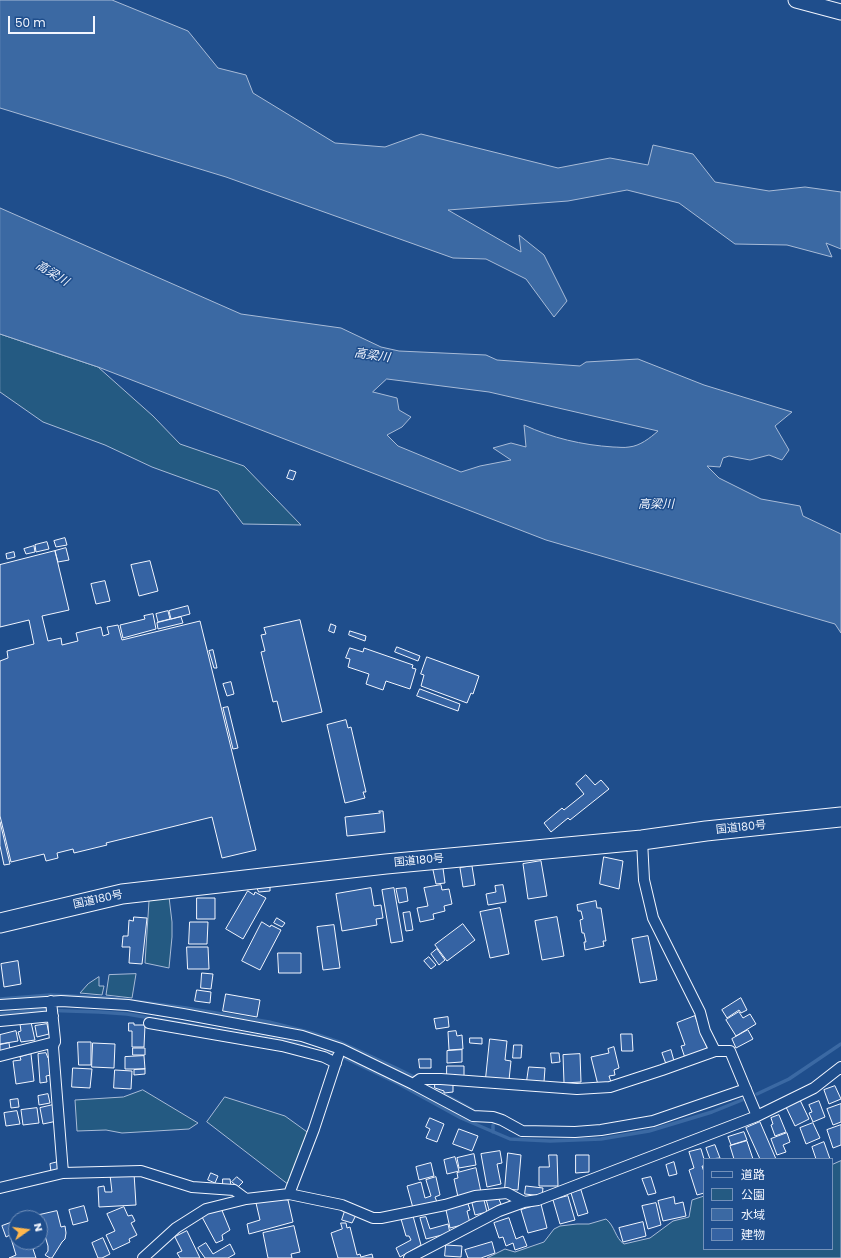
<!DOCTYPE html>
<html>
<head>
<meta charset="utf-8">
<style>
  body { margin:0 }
  #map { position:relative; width:841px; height:1258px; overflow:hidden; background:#1f4e8c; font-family:Poppins,"Noto Sans JP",sans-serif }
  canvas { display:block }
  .legend { position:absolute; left:703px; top:1158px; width:130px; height:92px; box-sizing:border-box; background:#1f4e8c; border:1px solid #7391ba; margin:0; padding:5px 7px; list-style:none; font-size:12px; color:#f2f6ff }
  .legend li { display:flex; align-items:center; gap:8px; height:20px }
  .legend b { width:20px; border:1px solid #7391ba }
  .north { position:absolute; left:8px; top:1210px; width:40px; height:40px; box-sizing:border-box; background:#1f4e8c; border:1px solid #7391ba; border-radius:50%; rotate:76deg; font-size:11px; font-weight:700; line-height:16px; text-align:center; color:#f2f6ff }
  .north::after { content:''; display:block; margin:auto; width:14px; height:18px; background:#ffb74d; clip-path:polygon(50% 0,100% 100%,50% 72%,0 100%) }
  .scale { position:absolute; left:8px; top:16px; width:87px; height:18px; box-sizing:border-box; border:2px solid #f2f6ff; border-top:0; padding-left:5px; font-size:12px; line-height:14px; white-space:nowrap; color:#f2f6ff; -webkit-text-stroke:3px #1f4e8c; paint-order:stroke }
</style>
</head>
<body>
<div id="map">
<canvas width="841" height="1258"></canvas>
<ul class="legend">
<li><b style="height:5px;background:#1f4e8c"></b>道路</li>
<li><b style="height:11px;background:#245a82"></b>公園</li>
<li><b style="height:11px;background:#3b69a3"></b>水域</li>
<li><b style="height:11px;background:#3563a3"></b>建物</li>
</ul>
<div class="north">N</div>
<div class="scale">50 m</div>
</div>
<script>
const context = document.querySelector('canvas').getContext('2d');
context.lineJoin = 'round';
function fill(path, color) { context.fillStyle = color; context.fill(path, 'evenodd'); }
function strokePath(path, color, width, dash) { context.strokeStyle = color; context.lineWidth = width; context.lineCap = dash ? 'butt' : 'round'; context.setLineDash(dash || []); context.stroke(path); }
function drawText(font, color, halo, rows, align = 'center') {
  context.font = font + ' Poppins,"Noto Sans JP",sans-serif'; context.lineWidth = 3; context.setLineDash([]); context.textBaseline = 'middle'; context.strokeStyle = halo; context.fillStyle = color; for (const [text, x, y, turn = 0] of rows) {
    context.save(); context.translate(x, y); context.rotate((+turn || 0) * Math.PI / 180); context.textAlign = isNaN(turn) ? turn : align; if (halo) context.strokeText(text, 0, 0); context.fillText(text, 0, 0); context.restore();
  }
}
const green = new Path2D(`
  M0,334L98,367L153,416L180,444L244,466L301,525L243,524L218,491L152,467L105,445L43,422L0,392Z
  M169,897L172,922V937L169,968L145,963L149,901Z
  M136,974L132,998L106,995L109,975Z
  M99,977V986H104L102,995L80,993L88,984Z
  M143,1090L198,1123L189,1129L122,1133L106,1130L77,1131L75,1100L123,1097Z
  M225,1097L285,1116L310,1134L289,1185L207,1122Z
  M841,1161V1258H487L505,1249L515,1252L544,1242L554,1229L560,1226L577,1224H589L606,1219C615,1226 615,1238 624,1244L650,1238L673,1221L689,1217L692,1200L704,1196V1249H832V1165Z`);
const water = new Path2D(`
  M0,0H112L188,31L218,68L246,75L253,93L335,143L385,147L421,134L558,168L610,158L648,165L653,145L693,154L715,182L769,191L805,187L841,192V249L826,243L832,257L787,245L735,244L679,203L627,190L568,201L448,210L521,252L519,235L544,255L567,301L554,317L526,279L486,259L453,258L226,177L0,108Z
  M0,208L241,314L341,328L381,347L399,351L486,355L497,360L580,366L586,362L638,359L704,385L792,412L775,426L789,450L782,460L769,455L750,460L729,456L723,458L720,467L707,466L719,478L761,499L800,506L803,516L841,534V633L835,624L546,540L98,367L0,334ZM387,379L489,392L658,431C650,438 640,446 629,447C624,448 618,447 613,447C582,445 552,438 524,425L526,447L511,443L493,448L511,460L480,466L461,472L398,446L387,435L402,427L411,417L399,410L397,398L373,392Z`);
const stream = new Path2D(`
  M0,999L50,995L111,998L186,1008L269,1022L312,1033L342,1043L398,1069L418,1079
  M0,1014L39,1010L99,1012L127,1014L290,1042L309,1048
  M325,1052L343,1057L399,1084L461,1118L510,1139L550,1141L601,1139L649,1131L712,1112L742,1100
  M423,1083L473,1110
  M757,1094L789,1079L841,1044
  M493,1125V1132`);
const building = new Path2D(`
  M290,470L296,472L293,480L287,478Z
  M65,538L67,545L56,547L54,541Z
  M47,542L49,549L36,552L35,545Z
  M34,546L35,552L26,554L24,549Z
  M66,548L69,560L58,562L55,551Z
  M55,551L69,610L42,616L48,641L61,638L62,645L78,641L76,633L101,627L103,636L109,634L107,627L118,625L122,640L200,621L256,850L222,858L212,817L106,843L107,845L74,853L73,849L57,853L58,858L46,861L44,854L11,862L0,816V661L8,658L7,651L34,644L29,620L0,627V565Z
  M14,552L15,557L7,559L6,554Z
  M150,561L158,591L139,596L131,565Z
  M105,581L110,601L96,604L91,584Z
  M188,606L190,614L171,619L169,611Z
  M168,611L170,619L158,622L156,614Z
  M153,614L156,629L123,638L120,625L145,619L144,616Z
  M181,617L183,623L158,629L157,623Z
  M300,620L322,712L282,722L277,701L273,702L261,652L265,651L261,635L266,634L264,628Z
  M331,624L336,626L334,633L329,631Z
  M350,631L366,636L365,641L349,635Z
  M397,647L420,656L418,661L395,652Z
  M350,648L363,652L364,648L413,665L412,668L416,669L410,689L386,681L383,690L366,684L369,674L348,667L350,659L346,658Z
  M213,650L217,668H214L209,651Z
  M427,657L479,676L473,694L471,693L467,703L421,686L424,675L421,674Z
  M231,682L234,694L227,696L223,684Z
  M420,689L460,704L458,711L417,696Z
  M228,707L238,748L233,749L223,708Z
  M346,720L348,728L351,727L366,792H363L365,798L345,803L327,725Z
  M586,775L595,785L601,780L609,789L570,820L568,818L551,832L544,823L562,808L564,810L584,794L576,784Z
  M379,811H383L385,832L347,836L345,817L380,813Z
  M0,822L10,864L4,865L0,846Z
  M604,857L623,861L619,889L600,884Z
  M541,861L547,896L528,899L523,864Z
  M472,866L475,885L463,887L460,868Z
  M443,868L445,883L436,884L433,870Z
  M256,885L270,887V891L259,892Z
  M441,885L442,890L449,889L452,904L444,906L445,911L433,914L434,919L420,922L417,908L428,906L424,888Z
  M503,885L506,902L488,905L486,894L496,892L495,886Z
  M371,888L374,906L381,905L383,918L376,919L377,925L342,931L336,894Z
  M394,888L403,941L391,943L382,890Z
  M406,888L408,901L399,903L396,889Z
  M248,891L254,895L255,892L266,898L243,939L226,929Z
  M197,898H215V919H197Z
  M596,901L597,908H601L606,941H603L604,946L585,950L584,942H586L584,933H582L580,920L583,919L581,911H578L577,905Z
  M500,908L509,954L490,958L480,912Z
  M410,912L413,930L406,931L403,913Z
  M134,917L147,918L142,964L129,963L130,947H122L123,936H128L129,920L133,921Z
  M557,917L564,956L542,960L535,921Z
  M277,918L285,923L282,927L274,923Z
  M190,922H208L207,944H189Z
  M262,922L270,927L271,925L281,930L260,970L242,961Z
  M463,924L475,940L447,961L435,945Z
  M334,925L340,968L323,970L317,927Z
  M648,936L657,980L640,983L632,939Z
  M187,947H208L209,969H188Z
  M437,949L445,960L439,965L431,954Z
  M278,953H301V973H279Z
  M429,957L436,965L431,969L424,961Z
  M18,961L21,984L4,987L1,964Z
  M202,973L213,974L211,989L201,988Z
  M197,990L211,992L210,1003L195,1001Z
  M226,994L260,1000L257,1017L223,1011Z
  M741,998L747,1010L741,1013L739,1010L727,1018L722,1010Z
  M739,1012L743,1018L750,1014L756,1024L736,1036L726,1020Z
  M695,1016L708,1050L685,1058L681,1046L685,1045L677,1023Z
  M448,1017L449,1027L436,1029L434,1019Z
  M31,1022L35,1040L21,1042L18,1032L21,1031L20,1024Z
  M129,1023H134V1025H145L144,1047H132V1031H129Z
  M47,1024L49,1034L37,1037L35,1026Z
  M748,1030L753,1039L736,1048L732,1039Z
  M16,1031L18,1041L0,1044V1035Z
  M456,1031L457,1036L462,1035L463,1049L449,1050L448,1032Z
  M621,1034H632L633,1051H622Z
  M470,1038H482V1044L470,1043Z
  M490,1039L507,1041L505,1060L511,1061L509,1080L486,1078Z
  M78,1042H91V1065H79Z
  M9,1043L10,1049L0,1051V1045Z
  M93,1043L115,1044L114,1068L92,1067Z
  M514,1045H522L521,1058H513Z
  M614,1047L619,1068L614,1070L615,1075L609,1076L611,1082L598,1085L591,1057L609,1053L608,1049Z
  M133,1048H145V1055H133Z
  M462,1050V1062L447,1063V1051Z
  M671,1050L674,1061L666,1064L662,1053Z
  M46,1053L48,1058H50L51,1075L46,1076L47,1082L40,1083L38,1054Z
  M551,1053H559L560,1062L552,1063Z
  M31,1054L34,1081L16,1084L13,1061L21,1060L20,1057Z
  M580,1054L581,1082L564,1083L563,1055Z
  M144,1056L145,1069H125V1057Z
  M419,1059H431V1068H420Z
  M447,1066H464V1076H447Z
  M529,1067L545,1068L544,1082L527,1081Z
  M73,1068L92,1069L90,1088L72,1087Z
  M145,1069V1074L134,1075V1070Z
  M115,1070L132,1071L131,1089L114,1088Z
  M435,1083H453V1092L444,1093V1091L435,1088Z
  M835,1086L841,1099L829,1104L824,1090Z
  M48,1094L50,1103L39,1105L38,1096Z
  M18,1099L19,1107L11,1108L10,1100Z
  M800,1100L809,1119L795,1126L786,1107Z
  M819,1101L825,1117L813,1122L809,1113L812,1112L809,1105Z
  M841,1104V1122L833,1125L827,1109Z
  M53,1105L57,1121L43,1124L40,1108Z
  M37,1108L39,1123L23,1125L21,1110Z
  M17,1111L20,1124L6,1126L4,1113Z
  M779,1115L786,1132L775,1136L771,1125L773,1124L771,1118Z
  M430,1118L444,1124L437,1142L426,1138L430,1129L426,1127Z
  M760,1122L776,1159H760L746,1128Z
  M813,1123L820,1138L806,1144L800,1128Z
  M841,1125V1145L833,1148L827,1130Z
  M459,1129L478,1136L472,1151L453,1144Z
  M744,1132L747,1140L731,1145L728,1137Z
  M787,1133L790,1142L783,1145L786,1152L777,1155L771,1139Z
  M747,1141L753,1159H734L730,1146Z
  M824,1142L830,1159H816L812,1147Z
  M715,1145L720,1158L710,1159L706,1148Z
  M701,1149L704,1159V1166H702L704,1172V1193L697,1195L689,1170L694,1168L689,1152Z
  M500,1151L502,1163L497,1164L501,1184L487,1187L481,1154Z
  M508,1153L521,1155L518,1190L505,1189Z
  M474,1154L476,1165L459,1168L457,1158Z
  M549,1155H557L558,1186H539V1167H549Z
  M576,1155H589V1172L576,1173Z
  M455,1157L459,1171L447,1174L444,1160Z
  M58,1162L59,1170L51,1172L50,1164Z
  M674,1162L677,1174L669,1176L666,1165Z
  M431,1163L434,1176L419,1180L416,1167Z
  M476,1168L481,1192L458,1197L454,1179L458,1178L457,1173Z
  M134,1173L136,1205L99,1207L98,1187L104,1186L105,1192H112L110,1175Z
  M211,1173L218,1176L215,1183L208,1180Z
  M237,1177L243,1182L238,1187L232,1182Z
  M436,1177L440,1195L435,1197L437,1202L413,1208L407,1186L421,1182L425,1198L431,1196L426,1180Z
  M651,1177L656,1193L648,1195L642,1179Z
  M223,1179H230L231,1186H223Z
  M526,1186L543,1188L542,1196L525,1194Z
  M581,1190L588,1213L578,1216L571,1193Z
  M568,1196L575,1220L560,1224L553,1200Z
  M498,1197L501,1204L489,1210L486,1199Z
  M674,1197L675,1204L683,1202L686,1216L663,1221L658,1201Z
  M273,1198L288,1200L293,1222L249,1234L247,1224L260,1220L256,1203Z
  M484,1200L487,1212L475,1215L472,1203Z
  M656,1203L661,1225L648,1229L642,1206Z
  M468,1204L470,1210L467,1211L470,1223L450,1228L446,1210Z
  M541,1204L547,1228L528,1233L521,1210Z
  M84,1206L88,1221L73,1225L69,1210Z
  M124,1207L128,1216L132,1215L135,1221L131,1223L137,1235L129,1239L130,1242L113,1250L106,1235L115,1231L107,1214Z
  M221,1208L230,1230L222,1235L223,1240L216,1243L202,1217Z
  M57,1211L61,1227L65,1226L66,1233L65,1239L62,1242L52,1258H50L45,1255L48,1251V1246L42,1226H40V1218H36L35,1216Z
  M345,1211L356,1215L352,1223L342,1220Z
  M413,1216L421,1245L400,1257L396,1248L411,1240L409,1236H406L401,1219Z
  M426,1217L430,1229L448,1224L450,1233L426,1239L420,1218Z
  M509,1218L516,1239L523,1236L527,1246L515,1250L513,1243L506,1246L503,1237L499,1238L494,1223Z
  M13,1222L15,1228L16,1227V1242H34L35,1248L33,1249L36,1258H9L16,1255L10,1235L6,1237L2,1226Z
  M643,1222L646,1236L623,1242L619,1228Z
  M341,1223H346L347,1228L350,1227L357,1255L360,1254L361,1257L372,1254L373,1258H338L331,1233L342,1229Z
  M294,1226L300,1252L291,1254L292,1258H268L263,1233Z
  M187,1231L200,1258H180L177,1253L182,1251L175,1237Z
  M103,1238L110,1254L102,1258H98L92,1243Z
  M492,1242L495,1253L481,1258H468L465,1250Z
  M206,1243L213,1254L230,1244L235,1254L228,1258H205L198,1248Z
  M446,1245L462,1246L461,1257L445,1256Z`);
const street = new Path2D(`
  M642,840L644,880L653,918L700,1012L705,1031L715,1051
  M51,1001L55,1040L53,1047L63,1173
  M0,1005L61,1001L128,1005L183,1014L302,1036L341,1049L413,1084L420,1079H441L577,1089L610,1087L662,1070L715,1051H730L757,1116
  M0,1021L53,1016
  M149,1023L282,1046L324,1057L336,1063
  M0,1056L55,1042
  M413,1084L473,1116L493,1117L502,1120L522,1131L575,1132L601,1130L653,1121L746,1089
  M0,1188L63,1173L141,1171L192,1187L234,1190L246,1199
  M289,1194L314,1129L338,1056
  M143,1258L176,1228L206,1209L246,1199L289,1194L342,1205L373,1218H381L445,1205L475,1196L507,1193L524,1202
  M409,1258L499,1211L524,1202L538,1200L757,1116L814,1088L841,1067V1069`);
const secondary = new Path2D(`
  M796,0L841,12`);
const highway = new Path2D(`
  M0,923L122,894L386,864L642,840L706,831L841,817`);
const streetNames = [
  ["国道180号",741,828,-6],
  ["国道180号",419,861,-5],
  ["国道180号",98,900,-12]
];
const waterNames = [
  ["高梁川",52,274,31],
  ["高梁川",372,356,8],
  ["高梁川",656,505]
];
fill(green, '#245a82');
strokePath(green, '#a8bbd7', 1);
fill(water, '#3b69a3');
strokePath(water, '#a8bbd7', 1);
strokePath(stream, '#3b69a3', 3.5);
fill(building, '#3563a3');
strokePath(building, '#f2f6ff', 1);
strokePath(street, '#f2f6ff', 12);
strokePath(secondary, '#f2f6ff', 17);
strokePath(highway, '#f2f6ff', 21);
strokePath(street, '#1f4e8c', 10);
strokePath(secondary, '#1f4e8c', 15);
strokePath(highway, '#1f4e8c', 19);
drawText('11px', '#f2f6ff', '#1f4e8c', streetNames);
drawText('italic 12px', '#f2f6ff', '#1f4e8c', waterNames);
</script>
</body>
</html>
